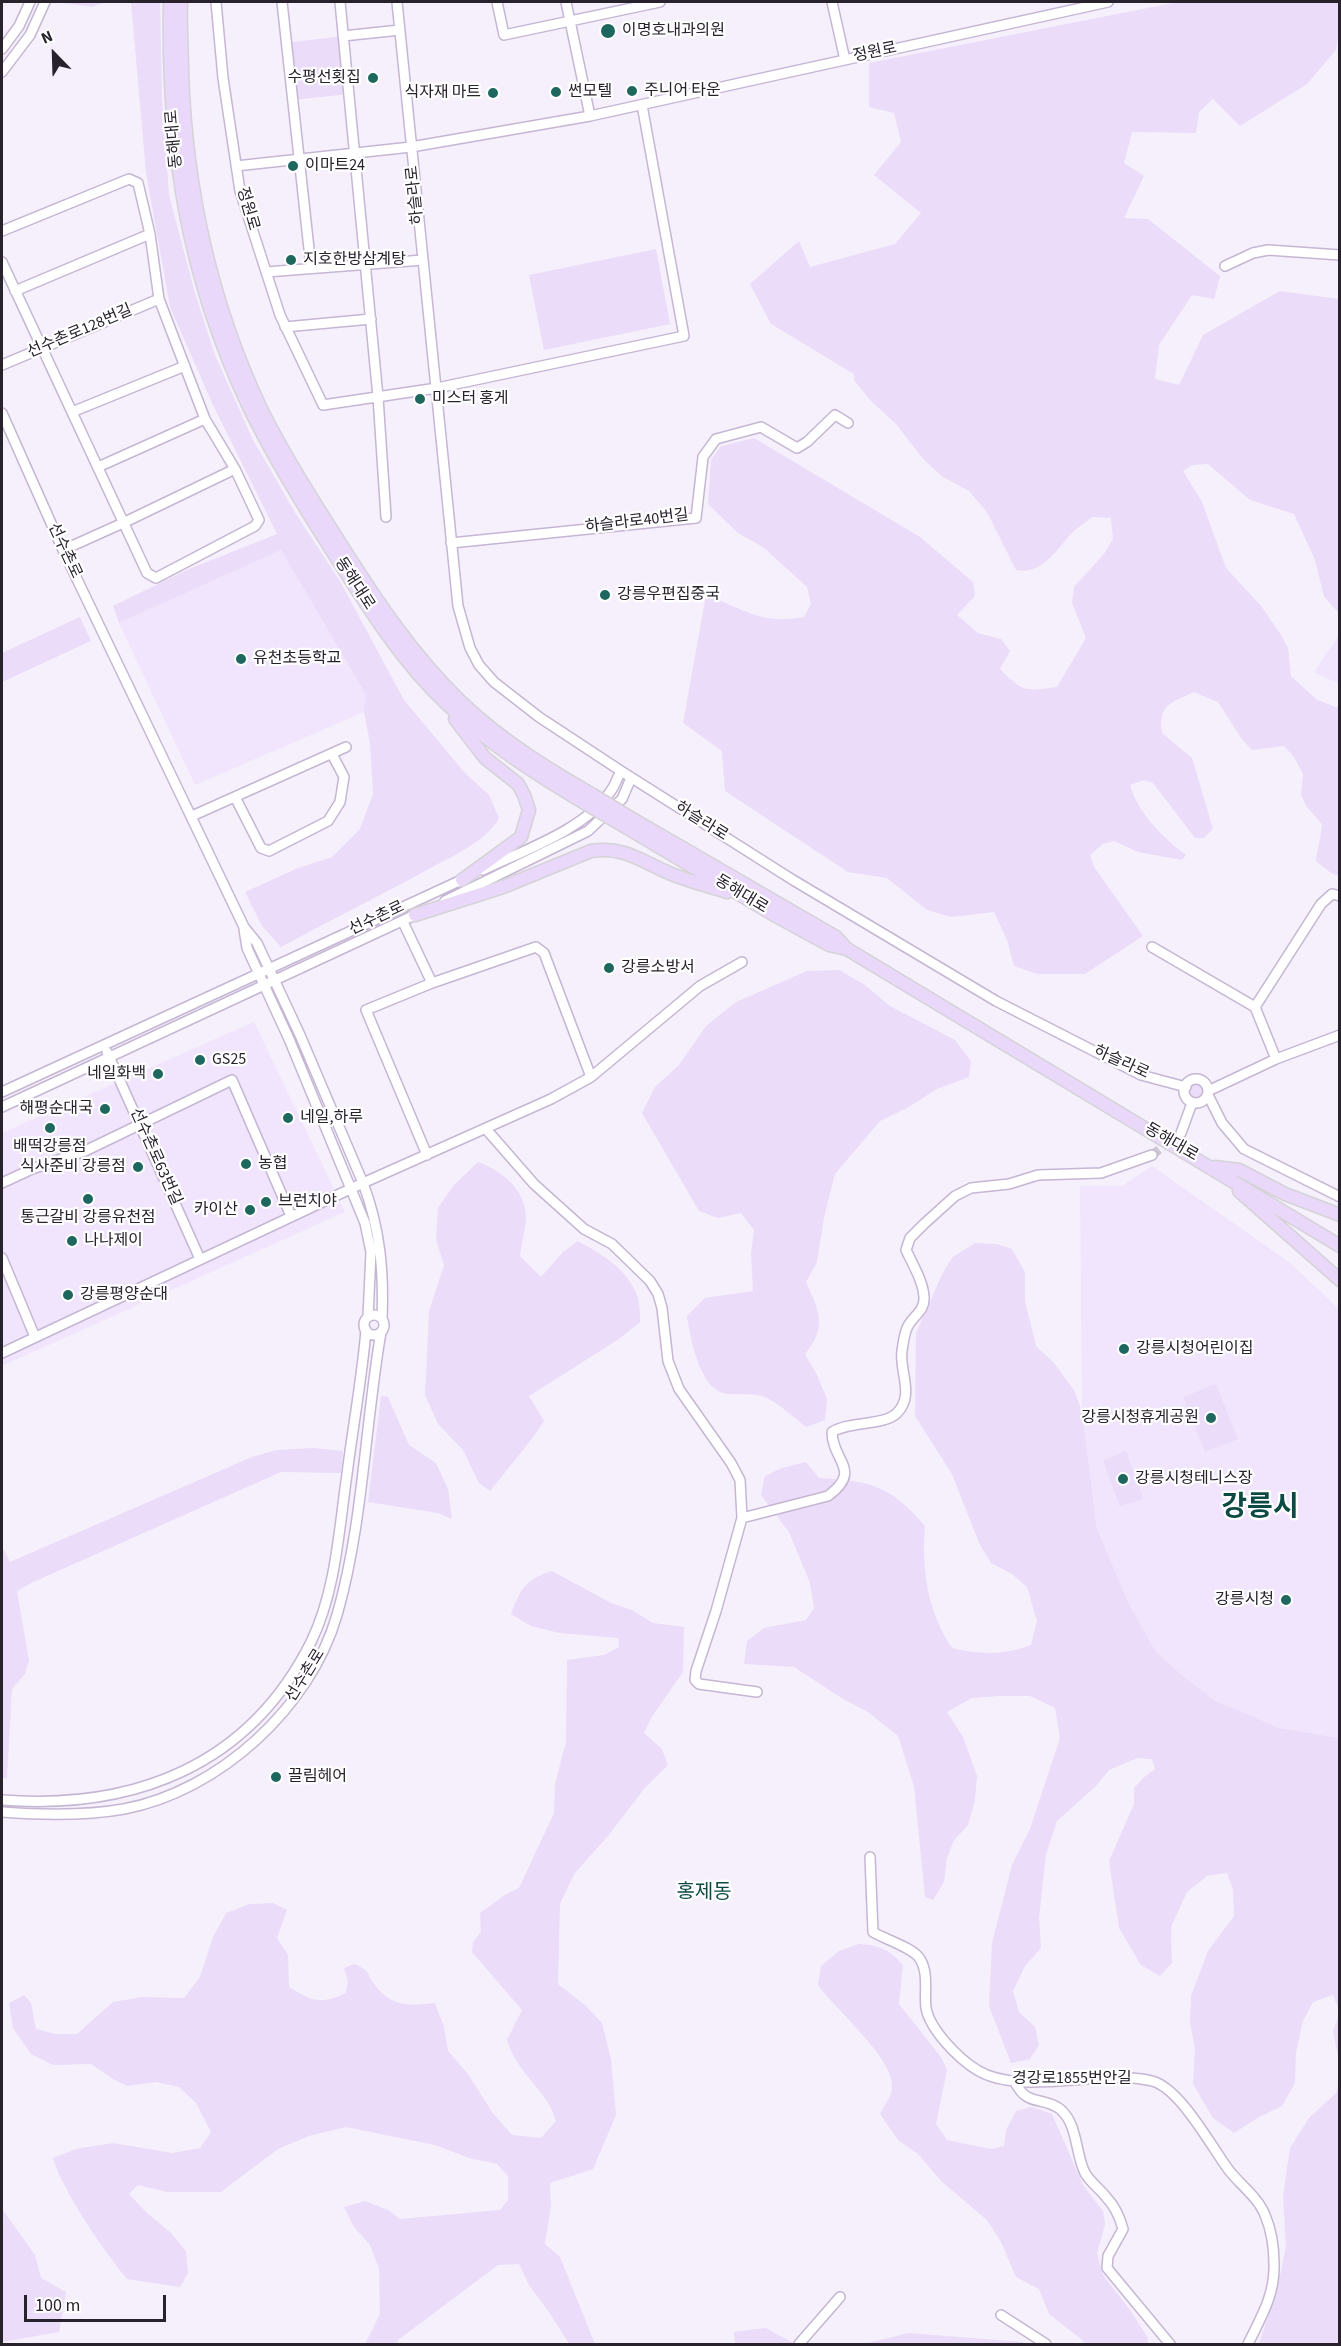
<!DOCTYPE html>
<html>
<head>
<meta charset="utf-8">
<style>
  body { margin:0 }
  #map { position:relative; width:1341px; height:2346px; overflow:hidden; background:#f6f0fc; font-family:"Source Sans 3",sans-serif }
  canvas { display:block }
  .frame { position:absolute; inset:0; border:3px solid #28222d; pointer-events:none }
  .north { position:absolute; left:24px; top:24px; width:60px; height:60px; -webkit-text-stroke:4px #fff; paint-order:stroke; rotate:337deg; font-size:16px; font-weight:700; line-height:24px; text-align:center; color:#28222d }
  .north::after { content:''; display:block; margin:auto; width:21px; height:27px; background:#28222d; clip-path:polygon(50% 0,100% 100%,50% 72%,0 100%) }
  .scale { position:absolute; left:24px; top:2295px; width:142px; height:27px; box-sizing:border-box; border:3px solid #28222d; border-top:0; padding-left:8px; font-size:18px; line-height:21px; white-space:nowrap; color:#28222d; -webkit-text-stroke:4px #fff; paint-order:stroke }
</style>
</head>
<body>
<div id="map">
<canvas width="1341" height="2346"></canvas>
<div class="frame"></div>
<div class="north">N</div>
<div class="scale">100 m</div>
</div>
<script>
const context = document.querySelector('canvas').getContext('2d');
context.lineJoin = 'round';
function fill(path, color) { context.fillStyle = color; context.fill(path, 'evenodd'); }
function strokePath(path, color, width, dash) { context.strokeStyle = color; context.lineWidth = width; context.lineCap = dash ? 'butt' : 'round'; context.setLineDash(dash || []); context.stroke(path); }
function drawText(font, color, halo, rows, align = 'center') {
  context.font = font + ' "Source Sans 3","Noto Sans KR",sans-serif'; context.lineWidth = 4.5; context.setLineDash([]); context.textBaseline = 'middle'; context.strokeStyle = halo; context.fillStyle = color; for (const [text, x, y, turn = 0] of rows) {
    context.save(); context.translate(x, y); context.rotate((+turn || 0) * Math.PI / 180); context.textAlign = isNaN(turn) ? turn : align; if (halo) context.strokeText(text, 0, 0); context.fillText(text, 0, 0); context.restore();
  }
}
const built = new Path2D(`
  M281,550L366,695L364,712L195,785L119,623Z
  M1339,635V684L1314,672Z
  M254,1022L345,1212L2,1366V1133Z
  M1152,1166L1289,1262L1339,1309V1738L1280,1728L1214,1700L1183,1676L1156,1652L1129,1604L1097,1529L1082,1411L1080,1186H1122Z`);
const green = new Path2D(`
  M64,2H106L92,7L63,3Z
  M131,2H160L162,96L169,195L195,293L215,355L253,440L296,514L341,583L404,700L465,773L489,795L499,818C486,842 452,856 429,869C380,896 330,920 281,947L262,926L245,892L298,868L332,857L360,829L373,794L370,743L364,712L366,695L281,550L119,623L113,606L189,569L277,534L212,403L170,307L146,173Z
  M1178,2H1339L1340,26L1336,50L1307,84L1240,126L1213,99L1199,112L1196,133L1132,132L1124,163L1144,176L1124,218L1148,219L1220,276L1214,299L1192,295L1159,345L1155,379L1179,385L1203,335L1280,291L1339,299V613L1324,597L1315,560L1294,514L1250,500L1208,464L1192,465L1183,471L1202,502L1226,568L1262,607L1283,638L1288,648L1291,676L1317,700L1339,708V876L1331,873L1316,861C1317,848 1321,838 1322,824L1306,806L1301,795L1303,774L1294,757L1284,746L1252,750L1241,738L1218,702L1194,692C1171,703 1158,704 1162,733L1192,758L1213,829L1204,838H1195L1153,783L1144,780L1130,785C1137,812 1164,839 1186,855L1182,860L1138,852L1114,841L1103,844L1090,855L1094,867L1143,936L1085,974H1037L1014,966L1007,940L994,912L951,917L927,910L887,878L848,872L725,791L722,751L683,723L706,595C744,609 760,625 804,617L811,604L807,587L763,547L738,533L708,504L711,460L721,446L754,438L920,537L973,582L975,596L957,615L978,633L1001,639L1010,651L1000,669C1024,693 1025,691 1057,687L1086,638L1072,603L1074,587L1104,554L1113,539L1111,518L1092,517C1085,523 1076,528 1070,535C1055,552 1041,575 1016,570L987,512L969,491L943,477L924,460L896,424L870,400L854,380V374L771,324L750,284L799,241L810,267L895,244L921,213L874,175L901,142L894,113L869,107V63Z
  M343,36L349,94L293,100L286,43Z
  M656,249L670,324L544,350L529,275Z
  M80,617L91,641L2,682V653Z
  M839,970L865,985L890,1006L955,1040L971,1061L969,1077L937,1089L907,1108L880,1121L835,1174L824,1218L817,1262L806,1282C820,1313 827,1327 805,1354L817,1375L827,1399L825,1420L806,1427C793,1417 780,1404 765,1397C752,1392 736,1396 723,1393C699,1387 690,1336 687,1316L705,1298L753,1291L751,1253L754,1230L741,1213L718,1218L699,1211L642,1113L655,1087L679,1065L706,1026L736,1002L807,971Z
  M1189 1091a7 7 0 1 1 14 0a7 7 0 1 1-14 0Z
  M478,1162C498,1169 522,1186 525,1210C528,1224 521,1242 520,1256L541,1277L563,1252L578,1241C603,1255 629,1270 638,1298C640,1305 640,1314 640,1322L619,1339L529,1396L544,1421C528,1446 508,1468 490,1491L479,1483L463,1450L438,1424L425,1395L429,1311L444,1265L436,1240L438,1208L454,1185Z
  M975,1243L996,1244L1012,1249L1025,1272V1301L1036,1346L1054,1363L1074,1390L1082,1411L1097,1529L1129,1604L1156,1652L1183,1676L1214,1700L1280,1728L1339,1738V2010L1333,1995L1313,2002L1303,2021L1296,2052L1295,2083L1282,2106L1259,2117L1234,2133L1213,2118L1193,2084L1195,2049L1190,2022L1191,1996L1208,1951L1234,1916L1233,1890L1227,1873L1207,1876L1187,1892L1171,1927L1172,1963L1160,1976L1141,1965L1119,1928L1109,1861L1134,1804V1788L1143,1778L1155,1769L1152,1759L1137,1758L1109,1770L1096,1786L1057,1821L1046,1854L1039,1918L1041,1948L1025,1966L1013,1991L1019,2012L1035,2027L1039,2045L1030,2059L1011,2063L989,2006L992,1943L1012,1865L1030,1829L1060,1738L1055,1708L1030,1696H1000L972,1698L947,1712L963,1737L977,1776L975,1800L968,1825L954,1840L947,1858L944,1882L933,1900L925,1897L914,1786L898,1736L868,1712L843,1699L794,1667L744,1664L747,1641L764,1628L806,1620L814,1608L810,1583L789,1532L761,1495L765,1476L782,1468L806,1462L819,1478C870,1481 890,1485 925,1526C921,1568 928,1613 952,1648C980,1655 1004,1655 1031,1645L1037,1621L1027,1587L1012,1574L991,1563L979,1543L952,1474L915,1416L916,1333L943,1272L953,1257Z
  M1216,1384L1238,1439L1205,1452L1183,1397Z
  M381,1396L388,1397L409,1445L436,1463L448,1489L452,1519L438,1513L368,1502Z
  M313,1448L343,1451L341,1473L281,1472L31,1583L17,1591L29,1661L25,1674L12,1689L7,1778H2V1546L10,1562L252,1457L277,1450Z
  M1126,1451L1143,1498L1120,1507L1103,1460Z
  M552,1571L611,1603L632,1610L653,1623L684,1627L683,1672L651,1718L644,1733L662,1749L668,1765L644,1789L608,1836L574,1874L560,1904L558,1984L586,2006L602,2023L611,2059L616,2115L593,2169L550,2183L551,2206L545,2244L560,2257L595,2344H569L549,2312L529,2285L519,2264L498,2265L398,2340L397,2344H365L380,2314L379,2269L370,2245L354,2227L344,2207L365,2201L388,2210L400,2219L500,2210L508,2200V2176L497,2164L469,2158L435,2145L346,2127L309,2136L278,2149L221,2192H167L138,2185L129,2194L147,2213L170,2232L186,2251L188,2273L180,2287L127,2279C104,2251 63,2192 53,2158L76,2149L113,2143L172,2153L200,2148L211,2132L196,2103L179,2087L156,2082L127,2086L113,2079L91,2064L53,2065L31,2054L13,2028L9,2003L24,1995L31,2003L36,2029L55,2034H77L113,2002L142,1997L184,1998L200,1977L213,1937L226,1913L250,1904L273,1903L287,1910L277,1938L288,1955L289,1987C312,2001 320,2005 346,1993L348,1981L344,1968L355,1964C372,1973 365,1971 374,1984C391,2007 409,2006 435,2003L444,2027L448,2051L468,2074L492,2112L512,2135L541,2138L556,2121C549,2092 517,2074 507,2040L522,2010L472,1952L473,1942L481,1932L480,1913C495,1903 503,1894 519,1888L554,1813L555,1784L566,1742L567,1660L604,1655L619,1647L618,1638L559,1633L531,1626L511,1614C521,1588 525,1580 552,1571Z
  M859,1944C879,1945 890,1950 903,1965L899,2004L941,2057L947,2070L936,2124L947,2140L991,2149L1004,2146L1006,2130L1016,2111L1032,2107L1052,2114L1083,2185L1103,2211L1105,2224L1097,2253L1103,2275L1130,2310L1148,2338V2344H1085L1081,2339L1049,2314L1039,2289L1016,2277L1001,2242L987,2220L941,2181L918,2154L898,2140L880,2114C884,2106 891,2097 892,2089C897,2061 834,2008 818,1985L821,1966L839,1951Z
  M1339,2014V2060L1333,2032Z
  M1339,2082V2344H1259L1278,2285L1286,2247L1283,2196L1290,2148L1309,2118L1336,2093Z
  M2,2209L35,2255L41,2278L66,2292L59,2332L2,2342Z
  M766,2328L795,2344H735L734,2332Z
  M909,2333L1023,2342L1025,2344H863Z`);
const minorTunnel = new Path2D(`
  M1152,1155L1181,1133`);
const minor = new Path2D(`
  M216,2L223,78L240,191L280,315L323,405L437,388L684,336L642,105
  M282,2L311,267
  M340,2L378,397L386,517
  M397,2L458,606L470,648L479,665L494,682L539,717L621,771L793,880L996,1001L1141,1075L1186,1087
  M497,2L504,35L660,2
  M566,2L590,116
  M832,2L845,60
  M343,36L400,30
  M2,49L19,26L30,2
  M2,72L30,35L45,2
  M236,166L411,147L590,116L1108,2
  M2,231L129,179L138,183L150,234L159,299L205,419L235,469L259,520L255,526L156,578L147,573L2,262
  M1225,266L1253,253L1268,250L1340,255
  M266,272L423,260
  M15,291L150,234
  M285,327L371,319
  M2,365L159,299
  M72,412L185,366
  M2,413L63,550L244,927L257,943L300,1035L363,1183C380,1228 384,1271 382,1319
  M98,467L205,419
  M451,543L696,518L703,457L716,439L761,427L797,448L807,442L835,415L848,423
  M63,550L123,523L235,469
  M235,797L261,848L269,851L328,821L340,802L344,777L332,754
  M192,816L346,747
  M483,870C522,851 586,829 610,792C615,786 617,778 621,771
  M445,901L588,831L622,799L631,778
  M403,922L432,983
  M244,929L247,948L289,1039L365,1223L371,1252L368,1317
  M1152,947L1255,1007L1276,1059
  M1255,1007L1321,904L1332,894L1340,896
  M107,1052L200,1259
  M1184 1091a12 12 0 1 1 24 0a12 12 0 1 1-24 0Z
  M1208,1091L1276,1059L1340,1035
  M2,1092L468,877
  M1208,1095L1222,1123L1244,1149L1340,1197
  M2,1107L419,913
  M486,1129L534,1184L584,1229L612,1244L650,1281L658,1294L662,1308L668,1361L679,1389L731,1463L740,1480L742,1518L716,1611L696,1671L695,1680L699,1684L757,1692
  M1181,1133L1192,1103
  M427,1155L366,1010L432,983L536,947L544,953L591,1077
  M2,1183L32,1169L85,1151L232,1080L291,1216
  M2,1258L35,1337
  M364 1325a10 10 0 1 1 20 0a10 10 0 1 1-20 0Z
  M2,1353L363,1183L551,1099L591,1077L700,986L742,962
  M742,1518L828,1496C863,1470 832,1461 832,1432C849,1421 884,1426 897,1413C915,1395 899,1371 902,1351C903,1344 904,1335 907,1328C912,1316 925,1312 924,1297C923,1281 913,1265 906,1250L910,1238L924,1224L955,1196L971,1188L1009,1184L1038,1175L1101,1173L1152,1155
  M2,1800C134,1810 249,1766 311,1642C336,1591 339,1529 347,1474C353,1426 362,1378 366,1330
  M2,1812C41,1815 85,1816 124,1809C219,1791 310,1708 337,1615C363,1525 365,1425 381,1332
  M870,1857L873,1932C884,1939 914,1948 920,1959C929,1973 924,1993 926,2008C930,2030 959,2059 977,2070C1021,2097 1101,2068 1152,2081C1180,2088 1211,2146 1228,2169C1239,2184 1258,2197 1265,2215C1271,2229 1274,2248 1274,2264C1275,2295 1261,2317 1248,2344
  M1015,2082C1027,2107 1042,2096 1060,2109C1078,2124 1075,2153 1085,2173C1090,2182 1100,2189 1106,2197C1115,2206 1120,2218 1123,2229L1108,2256L1107,2268L1170,2344
  M1001,2315L1046,2344
  M799,2344L840,2297`);
const major = new Path2D(`
  M170,2C167,147 187,277 250,409C274,458 302,503 331,549C366,604 400,660 448,705C490,745 538,775 588,805
  M181,2C180,25 182,49 182,72C186,189 211,303 261,409C284,455 312,499 340,543C376,600 413,656 462,703C501,740 546,768 593,795
  M455,719L485,758L518,784L524,795L529,810L521,837L462,880
  M624,826L776,916L829,945L847,949L836,937L629,817
  M415,915L503,887L591,851C624,846 641,861 669,873C688,881 708,886 727,892
  M847,949L1340,1246
  M1215,1167L1239,1170L1285,1194L1340,1215
  M1239,1191L1340,1280`);
const majorBridge = new Path2D(`
  M593,795L629,817
  M588,805L624,826`);
const markers = [
  [608,31,8,"#1e675f"],
  [373,78,6,"#1e675f"],
  [632,91,6,"#1e675f"],
  [556,92,6,"#1e675f"],
  [493,93,6,"#1e675f"],
  [293,166,6,"#1e675f"],
  [291,260,6,"#1e675f"],
  [420,399,6,"#1e675f"],
  [605,595,6,"#1e675f"],
  [241,659,6,"#1e675f"],
  [609,968,6,"#1e675f"],
  [200,1060,6,"#1e675f"],
  [158,1074,6,"#1e675f"],
  [105,1109,6,"#1e675f"],
  [288,1118,6,"#1e675f"],
  [50,1128,6,"#1e675f"],
  [246,1164,6,"#1e675f"],
  [138,1167,6,"#1e675f"],
  [88,1199,6,"#1e675f"],
  [266,1202,6,"#1e675f"],
  [250,1210,6,"#1e675f"],
  [72,1241,6,"#1e675f"],
  [68,1295,6,"#1e675f"],
  [1124,1349,6,"#1e675f"],
  [1211,1418,6,"#1e675f"],
  [1123,1479,6,"#1e675f"],
  [1286,1600,6,"#1e675f"],
  [276,1777,6,"#1e675f"]
];
const poiNames = [
  ["이명호내과의원",622,31],
  ["수평선횟집",361,78,"right"],
  ["주니어 타운",644,91],
  ["썬모텔",568,92],
  ["식자재 마트",481,93,"right"],
  ["이마트24",305,166],
  ["지호한방삼계탕",303,260],
  ["미스터 홍게",432,399],
  ["강릉우편집중국",617,595],
  ["유천초등학교",253,659],
  ["강릉소방서",621,968],
  ["GS25",212,1060],
  ["네일화백",146,1074,"right"],
  ["해평순대국",93,1109,"right"],
  ["네일,하루",300,1118],
  ["배떡강릉점",50,1147,"center"],
  ["농협",258,1164],
  ["식사준비 강릉점",126,1167,"right"],
  ["브런치야",278,1202],
  ["카이산",238,1210,"right"],
  ["통근갈비 강릉유천점",88,1218,"center"],
  ["나나제이",84,1241],
  ["강릉평양순대",80,1295],
  ["강릉시청어린이집",1136,1349],
  ["강릉시청휴게공원",1199,1418,"right"],
  ["강릉시청테니스장",1135,1479],
  ["강릉시청",1274,1600,"right"],
  ["끌림헤어",288,1777]
];
const streetNames = [
  ["정원로",875,53,-12],
  ["동해대로",175,139,-95],
  ["하슬라로",416,195,-96],
  ["정원로",247,209,74],
  ["선수촌로128번길",80,332,-23],
  ["하슬라로40번길",637,522,-7],
  ["선수촌로",64,551,65],
  ["동해대로",354,584,57],
  ["하슬라로",701,822,32],
  ["동해대로",741,895,31],
  ["선수촌로",377,919,-25],
  ["하슬라로",1121,1063,24],
  ["동해대로",1171,1143,30],
  ["선수촌로63번길",155,1157,66],
  ["선수촌로",306,1676,-58],
  ["경강로1855번안길",1072,2079]
];
const quarterNames = [
  ["홍제동",704,1894]
];
const townNames = [
  ["강릉시",1260,1509]
];
fill(built, '#f0e5fc');
fill(green, '#ebdcf9');
strokePath(minorTunnel, '#cdc7d3', 9, [9, 4.5]);
strokePath(minor, '#c5b6d4', 12);
strokePath(major, '#d4d3d5', 15);
strokePath(minor, '#fff', 9);
strokePath(major, '#ead8fb', 12);
strokePath(majorBridge, '#d4d3d5', 15, []);
strokePath(majorBridge, '#ead8fb', 12);
for (const [x, y, r, color] of markers) { const dot = new Path2D(); dot.arc(x, y, r, 0, 2 * Math.PI); context.fillStyle = color; context.fill(dot); strokePath(dot, '#fff', 2); }
drawText('16px', '#28222d', '#fff', poiNames, 'left');
drawText('16px', '#28222d', '#fff', streetNames);
drawText('20px', '#0d4a44', '#fff', quarterNames);
drawText('bold 28px', '#0d4a44', '#fff', townNames);
</script>
</body>
</html>
